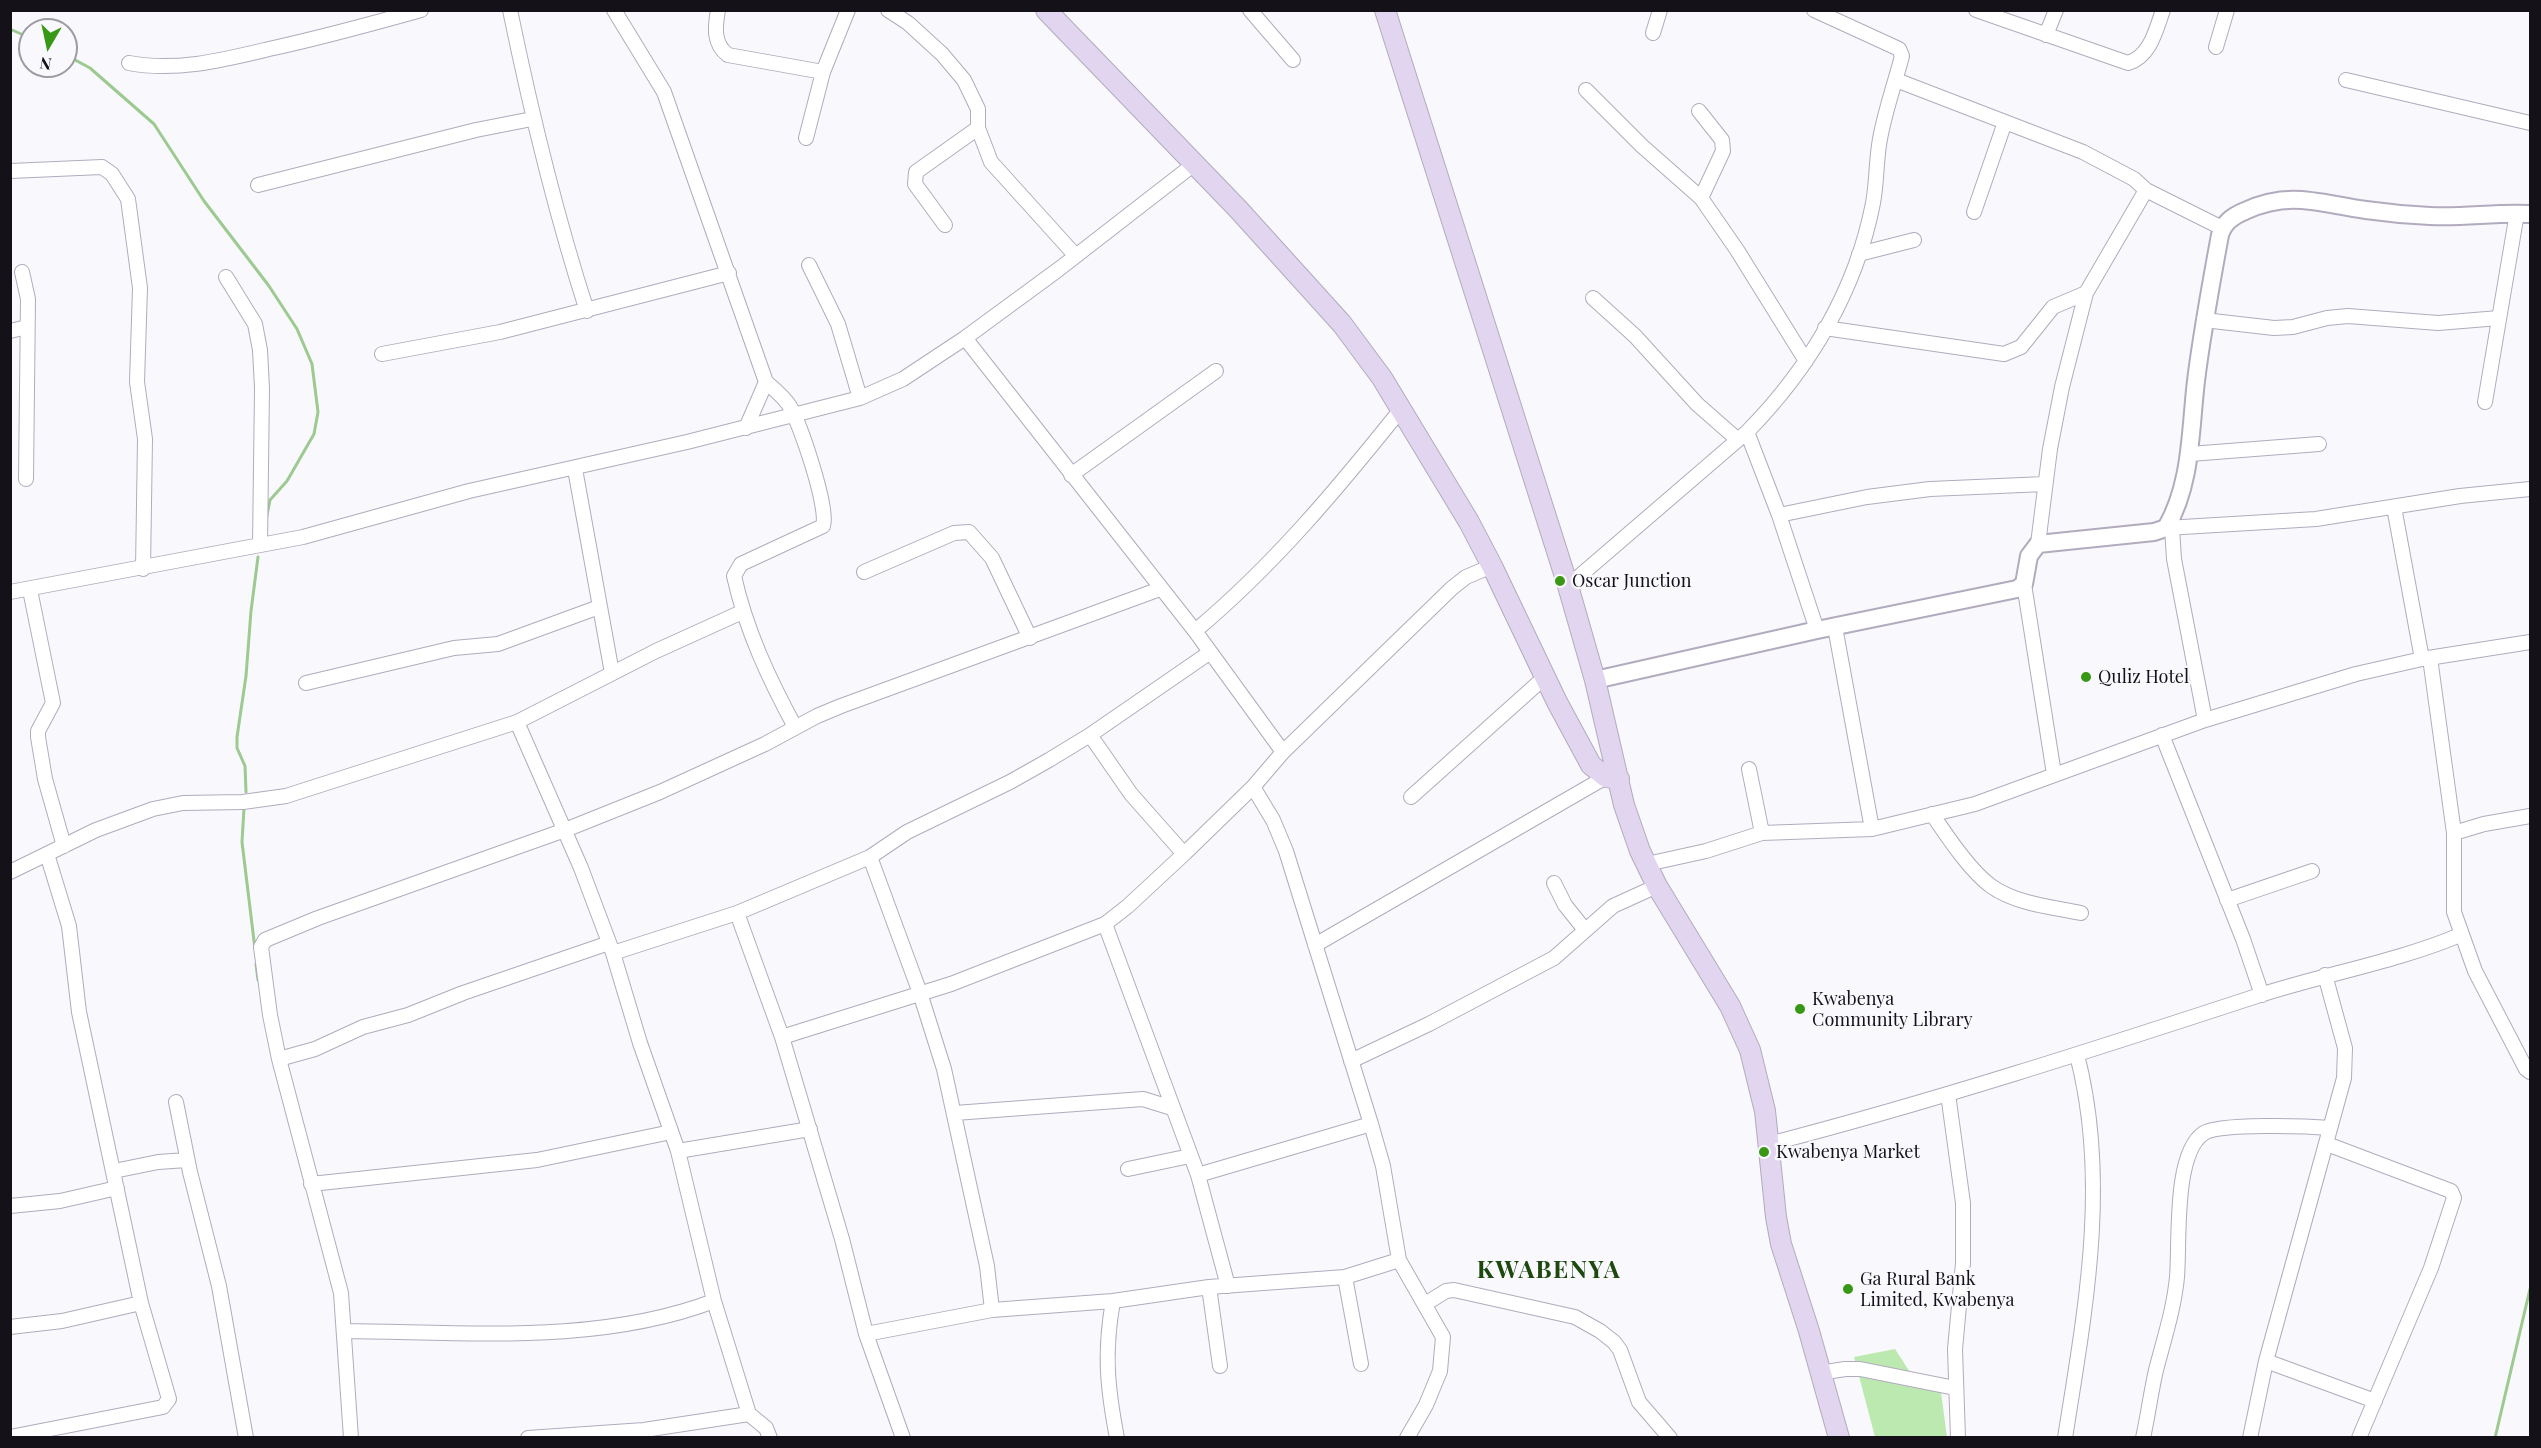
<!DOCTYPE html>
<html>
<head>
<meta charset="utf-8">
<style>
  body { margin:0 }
  #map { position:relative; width:2541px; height:1448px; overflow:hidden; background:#f9f8fc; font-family:"Playfair Display",serif }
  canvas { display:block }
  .frame { position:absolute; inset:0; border:12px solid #141118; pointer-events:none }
  .north { position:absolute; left:18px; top:18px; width:60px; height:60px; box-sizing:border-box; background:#f9f8fc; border:2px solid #9d9ca1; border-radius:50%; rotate:189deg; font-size:16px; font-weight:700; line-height:24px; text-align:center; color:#141118 }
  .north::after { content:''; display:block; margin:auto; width:21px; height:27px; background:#399716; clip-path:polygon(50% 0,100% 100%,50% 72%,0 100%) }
</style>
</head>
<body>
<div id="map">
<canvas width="2541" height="1448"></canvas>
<div class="frame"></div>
<div class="north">N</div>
</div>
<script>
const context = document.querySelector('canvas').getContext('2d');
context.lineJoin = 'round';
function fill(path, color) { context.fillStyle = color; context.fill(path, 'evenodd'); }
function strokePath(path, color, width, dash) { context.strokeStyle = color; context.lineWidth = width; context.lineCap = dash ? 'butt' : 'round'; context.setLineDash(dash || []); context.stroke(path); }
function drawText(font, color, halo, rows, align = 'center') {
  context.font = font + ' "Playfair Display",serif'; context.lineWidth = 4.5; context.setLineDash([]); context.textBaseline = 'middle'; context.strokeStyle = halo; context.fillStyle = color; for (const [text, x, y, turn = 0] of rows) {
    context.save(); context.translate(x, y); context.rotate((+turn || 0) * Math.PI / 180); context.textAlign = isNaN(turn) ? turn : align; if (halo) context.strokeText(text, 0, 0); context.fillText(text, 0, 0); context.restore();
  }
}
const green = new Path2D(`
  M1895,1349L1917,1383L1941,1392L1947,1437H1875L1854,1357Z`);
const stream = new Path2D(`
  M10,29L30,38
  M66,55L90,68L154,124L204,201L269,286L297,329L312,364L318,412L314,434L287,481L270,500L266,520
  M246,792L245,766L237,748V737L246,676L251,611L258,557
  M244,808L242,842L255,949
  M256,964L258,980
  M2495,1438L2530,1289`);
const minor = new Path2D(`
  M510,10C531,112 555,212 587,311
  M614,10L664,92L766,382C774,389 783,396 789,405C800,423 829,508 823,526L741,564L734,576C746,630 769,679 795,727
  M718,10C715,27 713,44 728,55L823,72
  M888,10L908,23L942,54L964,80L978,109V128L991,162L1075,255
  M1250,10L1293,60
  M1976,10L2128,63C2150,57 2156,30 2163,10
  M1653,33L1660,10
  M2046,35L2056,10
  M2216,47L2227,10
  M129,63C176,72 223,60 269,49C320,38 371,24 421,10
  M1896,80L2083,152L2134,179L2146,190L2222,228
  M2346,80L2530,123
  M1586,90L1642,146L1701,198L1737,250L1806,361
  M1699,111L1722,140L1723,151L1701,198
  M806,138L823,72L848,10
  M10,171L102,167L112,174L128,199L140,288L137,382L145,439L143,569
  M258,185L476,130L532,119
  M1974,212L2005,122
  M945,225L915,184L916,172L978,128
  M1859,254L1914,240
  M809,265L838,324L860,398
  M22,272L28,299L26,479
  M226,277L255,324L260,350L262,388L260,545
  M1593,298L1635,336L1697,404L1738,440
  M2204,320L2274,328L2293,327L2327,318L2348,316L2438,323L2499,318
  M1825,328L2004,354L2021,347L2053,307L2086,293
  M10,331L27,327
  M965,338L1195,631L1283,752
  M382,354L500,332L729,273
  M2485,402L2517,213
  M746,428L766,382
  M1747,432L1779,515L1817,630
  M2190,454L2319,444
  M575,469L612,673
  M1071,475L1216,371
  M2394,507L2422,659
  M1779,515L1867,497L1930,489L2045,484
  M2166,528L2316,519L2460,496L2530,489
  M2172,528L2174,559L2205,720
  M2038,544L2050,449L2062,387L2086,293L2146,190
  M864,572L954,533L969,532L992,558L1030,638
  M2024,584L2054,774
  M1568,586L1747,432C1809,369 1856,291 1873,203C1877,182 1876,160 1880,139C1885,111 1895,83 1902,56L1899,49L1814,10
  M30,590L53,703L38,731V737L45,779L64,846
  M10,592L303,537L469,491L687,442L860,398L903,379L965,338L1059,269L1193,165
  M1835,627L1872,829
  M1195,631C1274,565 1338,488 1402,408
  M2430,658L2454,833V912L2475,971L2526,1069L2530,1072
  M306,683L454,648L498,644L599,607
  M517,722L581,868L613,953L640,1043L678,1151L714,1301L749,1414
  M1090,735L1131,794L1184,854
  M2162,735L2243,939L2262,995
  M1749,769L1762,833
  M1253,787L1273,820L1286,851L1371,1124L1383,1166L1399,1260L1443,1337L1440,1371L1426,1405L1407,1438
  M1411,797L1545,677
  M1932,814C1947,836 1970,871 1991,886C2016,904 2052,907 2081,913
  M2454,833L2484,824L2530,816
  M870,857L920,993L944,1069L987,1266L992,1310
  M1647,864L1706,851L1762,833L1872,829L1975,804L2205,720L2356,674L2422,659L2530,642
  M10,872L96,830L153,809L183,803L243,802L286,796L517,722L656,651L742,612
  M1554,883L1565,905L1585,930
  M2227,900L2312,871
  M737,913L782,1037L842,1239L866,1334L903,1438
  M1105,924L1198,1175L1228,1286
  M1315,945L1606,777
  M613,953L737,913L870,857L907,832L1010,782L1049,760L1090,735L1209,653
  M782,1037L951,984L1105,924L1128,906L1184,854L1253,787L1283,752L1452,588L1466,577L1492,566
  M279,1059L315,1049L363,1027L408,1015L463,993L609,943
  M1351,1061L1429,1024L1554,958L1613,906L1657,886
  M1948,1094L1963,1203V1263L1955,1349L1958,1438
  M176,1102L190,1172L219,1286L246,1438
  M955,1113L1143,1099L1172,1108
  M1769,1144C1935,1101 2098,1048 2260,995C2325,974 2399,961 2460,935
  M2327,1144L2451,1191L2454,1198L2431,1268L2359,1438
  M678,1151L810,1129
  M1128,1169L1190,1156
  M114,1171L158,1162L187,1160
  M1198,1175L1371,1124
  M311,1184L537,1160L671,1132
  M10,1206L60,1201L117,1188
  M1345,1277L1361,1364
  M1209,1287L1220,1366
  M1113,1301C1104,1352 1107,1386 1117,1438
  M1425,1304L1446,1291L1454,1290L1575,1317L1600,1331L1614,1342L1620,1350L1639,1402L1670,1438
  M10,1327L62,1321L141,1303
  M345,1331C467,1332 598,1345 714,1301
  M866,1334L992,1310L1113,1301L1209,1287L1345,1277L1399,1260
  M2266,1361L2375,1401
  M1820,1373L1845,1369H1860L1955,1388
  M10,1437L163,1407L169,1399L141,1303L79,1012L69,926L47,854
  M351,1438L341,1293L279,1059L270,1015L261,947L265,940L318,918L565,830L660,792L765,744L817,716L841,706L1160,589
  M528,1438L644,1430L749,1414L766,1428L770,1438
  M2065,1438C2085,1311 2110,1182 2077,1055
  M2143,1438C2148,1415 2151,1392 2156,1370C2164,1339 2174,1309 2177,1277C2180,1243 2173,1153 2204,1133C2220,1123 2308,1126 2330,1128
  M2250,1438L2266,1361L2344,1078L2345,1048L2325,975`);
const tertiary = new Path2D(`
  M1595,680L1817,630L2017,589L2024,584L2029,556L2038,544L2154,532L2166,528C2192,483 2190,431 2196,381C2202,332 2211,284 2220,235C2224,222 2233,216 2245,211C2291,190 2320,204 2366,210C2387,213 2408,215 2430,216C2463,218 2497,212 2530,214`);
const secondary = new Path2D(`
  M1046,10L1238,209L1342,324L1382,378L1469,522L1492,566L1557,702L1591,765L1606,777L1619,779
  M1385,10L1568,586L1595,680L1624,805L1640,851L1657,886L1730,1006L1750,1050L1765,1111L1776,1217L1781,1244L1809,1331L1839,1438`);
const markers = [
  [1560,581,6,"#399716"],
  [2086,677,6,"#399716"],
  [1800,1009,6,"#399716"],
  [1764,1152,6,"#399716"],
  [1848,1289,6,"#399716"]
];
const poiNames = [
  ["Oscar Junction",1572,581],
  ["Quliz Hotel",2098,677],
  ["Kwabenya",1812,999],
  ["Community Library",1812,1020],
  ["Kwabenya Market",1776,1152],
  ["Ga Rural Bank",1860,1279],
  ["Limited, Kwabenya",1860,1300]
];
const districtNames = [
  ["KWABENYA",1549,1271]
];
fill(green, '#bce9b0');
strokePath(stream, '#9cca90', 3);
strokePath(minor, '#b2abbe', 16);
strokePath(tertiary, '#b2abbe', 20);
strokePath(secondary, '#b2abbe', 22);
strokePath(minor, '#fff', 14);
strokePath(tertiary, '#fff', 16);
strokePath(secondary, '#e1d5ef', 20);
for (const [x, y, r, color] of markers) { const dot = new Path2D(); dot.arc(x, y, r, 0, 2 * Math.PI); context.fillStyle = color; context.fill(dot); strokePath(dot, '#f9f8fc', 2); }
drawText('18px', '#141118', '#f9f8fc', poiNames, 'left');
context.letterSpacing = '1.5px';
drawText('bold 24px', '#1d490f', '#f9f8fc', districtNames);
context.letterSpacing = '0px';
</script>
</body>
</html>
